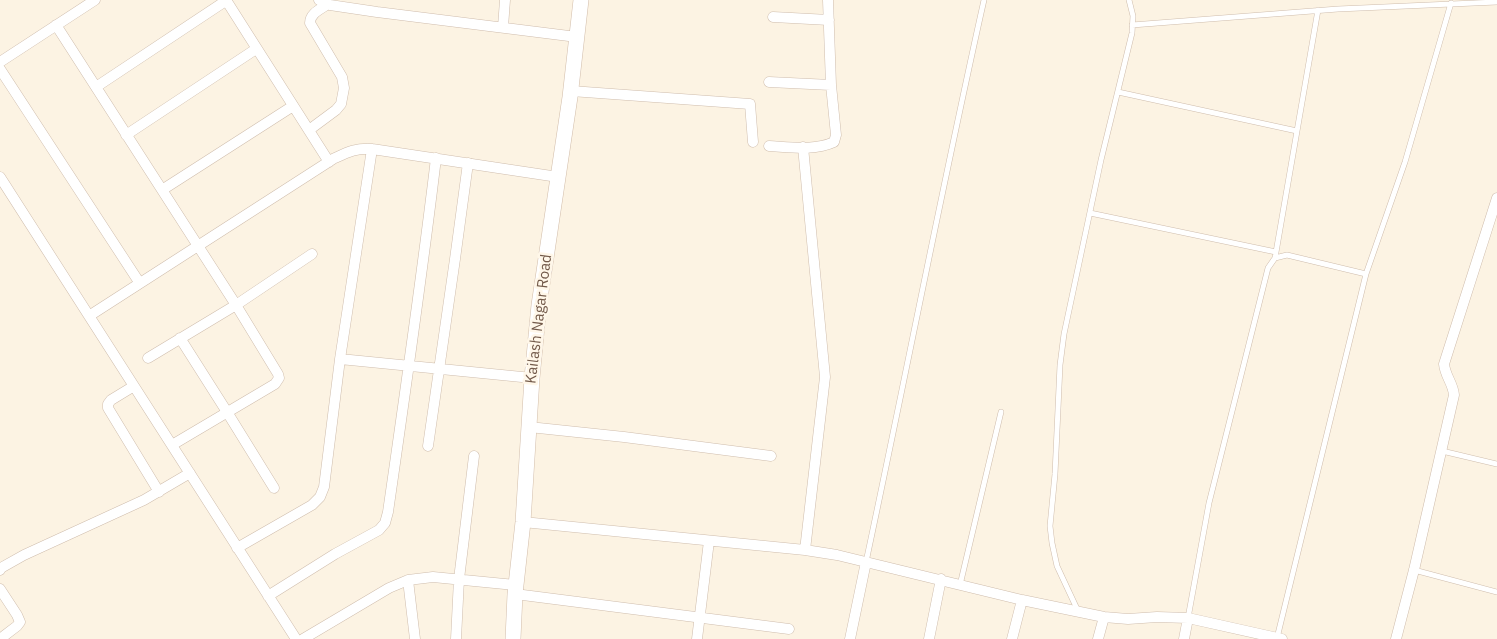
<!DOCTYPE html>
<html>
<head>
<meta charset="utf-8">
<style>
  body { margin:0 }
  canvas { display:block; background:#fcf3e3 }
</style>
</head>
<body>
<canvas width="1497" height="639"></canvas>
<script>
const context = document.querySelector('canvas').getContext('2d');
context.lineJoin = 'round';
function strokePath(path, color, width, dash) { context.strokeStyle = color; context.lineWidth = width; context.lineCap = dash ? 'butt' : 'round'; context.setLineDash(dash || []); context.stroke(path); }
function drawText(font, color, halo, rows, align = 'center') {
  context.font = font + ' "IBM Plex Sans",sans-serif'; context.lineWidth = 5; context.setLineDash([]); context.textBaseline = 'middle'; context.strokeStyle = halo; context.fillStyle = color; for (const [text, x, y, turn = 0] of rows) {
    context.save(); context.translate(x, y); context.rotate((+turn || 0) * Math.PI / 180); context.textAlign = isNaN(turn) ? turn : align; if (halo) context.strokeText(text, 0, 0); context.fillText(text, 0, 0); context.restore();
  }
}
const lane = new Path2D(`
  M1132,25L1338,9L1497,2
  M1118,92L1297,131
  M1090,213L1276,252
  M1275,258L1318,10
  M1442,451L1497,464
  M866,562C906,375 942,187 984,0
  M1414,570L1497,592
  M960,585L1001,412
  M1078,611L1057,566L1052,543L1050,526L1055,474L1060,365L1064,334L1101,160L1132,33L1133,16L1129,0
  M1188,618L1209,503L1268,268L1275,258L1287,255L1366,274
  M1277,638L1366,274L1405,162L1451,3`);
const street = new Path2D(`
  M226,0L329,162
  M319,0L330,5L377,12L577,37
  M773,17L829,20
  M56,25L236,305L278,374L279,378L275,384L172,445
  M503,27L505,0
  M0,62L95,0
  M0,69L139,282
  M769,82L831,85
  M96,87L227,0
  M571,91L750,104L753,142
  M309,130L336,110L341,104L344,88L342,77L310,23C310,13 321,9 328,4
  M126,135L256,49
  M769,146C789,147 815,151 834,142L836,135L831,85L828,0
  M803,147L825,377L805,550
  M372,149L340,359L532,378
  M0,177L296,639
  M162,190L293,106
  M89,316L333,159C348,152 355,148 372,149L558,177
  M180,338L227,412L274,488
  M148,358L236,305L312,254
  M134,386L111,400L108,404V408L159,492
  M529,427L624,437L771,456
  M428,446L455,259L468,163
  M523,522L805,550L837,555L1022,600L1104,617L1128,619L1157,617L1188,618L1282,639
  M237,548L312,505L320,497L324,487L340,359
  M0,570L1,568L24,555L144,500L190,473
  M408,580L415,639
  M0,589L17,615L20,622L17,626L0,639
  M515,594L789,629
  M268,596L335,554L379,530L385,523L388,512C405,394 422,276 436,158
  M303,639L389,588L408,580L433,577L515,585
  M456,639L459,579L474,456
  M697,639L709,541
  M850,639L866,562
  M929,639L941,579
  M1012,639L1022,600
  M1098,639L1104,617
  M1184,639L1188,618
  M1396,639L1414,570L1454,395C1453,383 1445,376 1444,364L1497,198`);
const secondary = new Path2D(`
  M513,639L515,594L523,522L532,378L539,305L570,97L581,0`);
const streetNames = [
  ["Kailash Nagar Road",539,319,-83]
];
strokePath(lane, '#cfbdad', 6);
strokePath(street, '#cfbdad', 11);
strokePath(secondary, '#d2bdaa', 16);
strokePath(lane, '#fff', 5);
strokePath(street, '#fff', 10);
strokePath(secondary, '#fff', 15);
drawText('15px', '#735a4a', '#fff7e9', streetNames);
</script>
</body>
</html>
